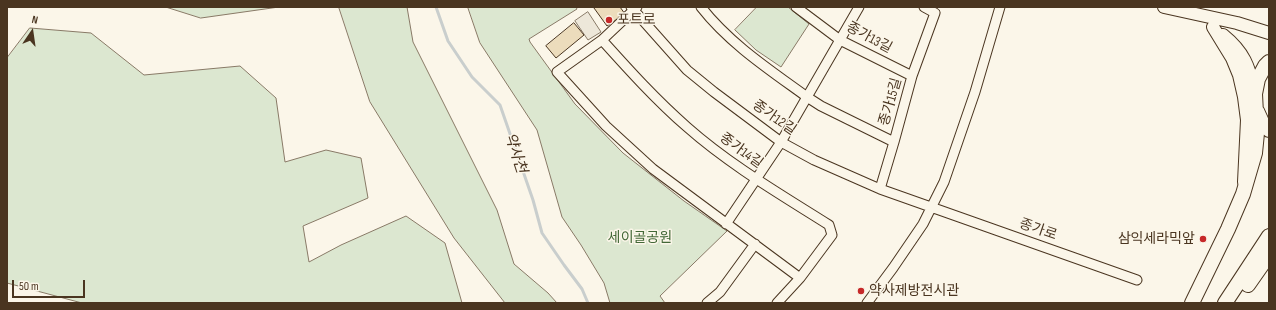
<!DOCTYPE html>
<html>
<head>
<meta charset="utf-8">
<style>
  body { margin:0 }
  #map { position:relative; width:1276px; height:310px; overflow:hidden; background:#fbf6e9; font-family:"Sofia Sans Condensed",sans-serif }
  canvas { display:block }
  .frame { position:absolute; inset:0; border:8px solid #4a3520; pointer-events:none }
  .north { position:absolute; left:12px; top:12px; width:40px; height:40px; -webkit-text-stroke:3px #fbf6e9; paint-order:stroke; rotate:13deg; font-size:11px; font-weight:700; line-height:16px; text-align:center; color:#4a3520 }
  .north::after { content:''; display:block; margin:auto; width:14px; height:18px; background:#4a3520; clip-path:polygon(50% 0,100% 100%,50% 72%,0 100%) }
  .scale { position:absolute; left:12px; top:280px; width:73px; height:18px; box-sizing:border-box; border:2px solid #4a3520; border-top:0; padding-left:5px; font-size:12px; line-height:14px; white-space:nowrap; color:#4a3520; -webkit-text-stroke:3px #fbf6e9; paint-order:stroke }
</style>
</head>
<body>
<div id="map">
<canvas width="1276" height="310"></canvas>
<div class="frame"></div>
<div class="north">N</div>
<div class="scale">50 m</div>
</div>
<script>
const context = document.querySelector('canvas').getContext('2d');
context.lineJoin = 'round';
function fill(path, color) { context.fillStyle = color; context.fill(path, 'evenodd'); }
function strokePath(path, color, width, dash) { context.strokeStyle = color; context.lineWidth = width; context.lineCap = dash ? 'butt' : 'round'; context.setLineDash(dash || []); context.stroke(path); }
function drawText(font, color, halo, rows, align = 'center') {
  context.font = font + ' "Sofia Sans Condensed","Noto Sans KR",sans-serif'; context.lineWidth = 3; context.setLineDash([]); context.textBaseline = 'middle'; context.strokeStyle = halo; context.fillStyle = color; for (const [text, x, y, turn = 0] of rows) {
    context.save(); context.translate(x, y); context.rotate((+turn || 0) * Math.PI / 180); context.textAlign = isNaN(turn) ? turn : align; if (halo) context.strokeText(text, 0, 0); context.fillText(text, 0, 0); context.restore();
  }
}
const green = new Path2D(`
  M166,7H279L201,18Z
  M339,7H407L413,42L497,210L514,264L548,293L557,303H505L454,238L370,102Z
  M468,7H576L577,9L529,39L530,42L575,104L623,153L684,201L727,231L660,296L665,303H610L604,283L581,245L562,217L537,130L480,43Z
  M757,7H788L809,24L781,67L756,50L735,30Z
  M30,28L91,33L144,75L240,66L276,98L285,162L326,150L361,158L368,198L303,226L309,262L341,245L406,216L445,243L462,303H82L7,283V58Z`);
const parking = new Path2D(`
  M588,12L601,32L588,40L575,21Z`);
const stream = new Path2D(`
  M436,7L448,41L472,77L500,105L533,200L542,233L564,265L582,289L588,303`);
const building = new Path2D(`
  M596,7H620L625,14L607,26L594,8Z
  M574,23L584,35L556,58L546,46Z`);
const street = new Path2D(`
  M631,7L687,70L714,92L781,142L814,160L880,189L1137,280
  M701,7C730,44 770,70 807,97L821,106L894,142L912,76L935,13L924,7
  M796,7L840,40L912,76
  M602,40L637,7
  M880,189L894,142
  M726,224L781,142L859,7
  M707,303L720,292L755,244
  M777,303L800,278L832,235L829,225C780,194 730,165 687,127C656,100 629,70 602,40L557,72L606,126L653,169L800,278
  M867,303L893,268L923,224L944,182L975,92L1000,7`);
const secondary = new Path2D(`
  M1164,7L1237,23L1269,33
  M1213,27L1232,58L1239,75L1244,97L1247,120L1244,182
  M1223,35C1244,52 1249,66 1255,92`);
const primary = new Path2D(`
  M1257,111L1262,122L1269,130
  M1248,285L1269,255
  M1192,303L1228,229L1243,194L1255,153L1257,133L1255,94L1258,79L1265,66L1269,62
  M1225,303L1269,236`);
const markers = [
  [609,20,4,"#c62828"],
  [1203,239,4,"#c62828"],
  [861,291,4,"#c62828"]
];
const poiNames = [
  ["포트로",617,20],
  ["삼익세라믹앞",1195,239,"right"],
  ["약사제방전시관",869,291]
];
const streetNames = [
  ["종가13길",869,38,28],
  ["종가15길",891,102,-74],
  ["종가12길",774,118,35],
  ["종가14길",741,151,36],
  ["종가로",1038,230,19]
];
const parkNames = [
  ["세이골공원",640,238]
];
const waterNames = [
  ["약사천",515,153,72]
];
fill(green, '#dce7d0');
strokePath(green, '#887966', 1);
fill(parking, '#ede7d9');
strokePath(parking, '#887966', 1);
strokePath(stream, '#c9cecd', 3);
fill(building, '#ecdcbc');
strokePath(building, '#4a3520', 1);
strokePath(street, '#4a3520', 11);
strokePath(secondary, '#4a3520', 14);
strokePath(primary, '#4a3520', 16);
strokePath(street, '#fbf6e9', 9);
strokePath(secondary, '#fbf6e9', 12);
strokePath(primary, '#fbf6e9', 14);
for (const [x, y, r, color] of markers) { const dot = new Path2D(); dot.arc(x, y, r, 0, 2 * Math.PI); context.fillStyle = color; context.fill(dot); strokePath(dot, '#fbf6e9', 1.5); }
drawText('14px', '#4a3520', '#fbf6e9', poiNames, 'left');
drawText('14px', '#4a3520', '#fbf6e9', streetNames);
drawText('14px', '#436837', '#fbf6e9', parkNames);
drawText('italic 15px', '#4a3520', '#fbf6e9', waterNames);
</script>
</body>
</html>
